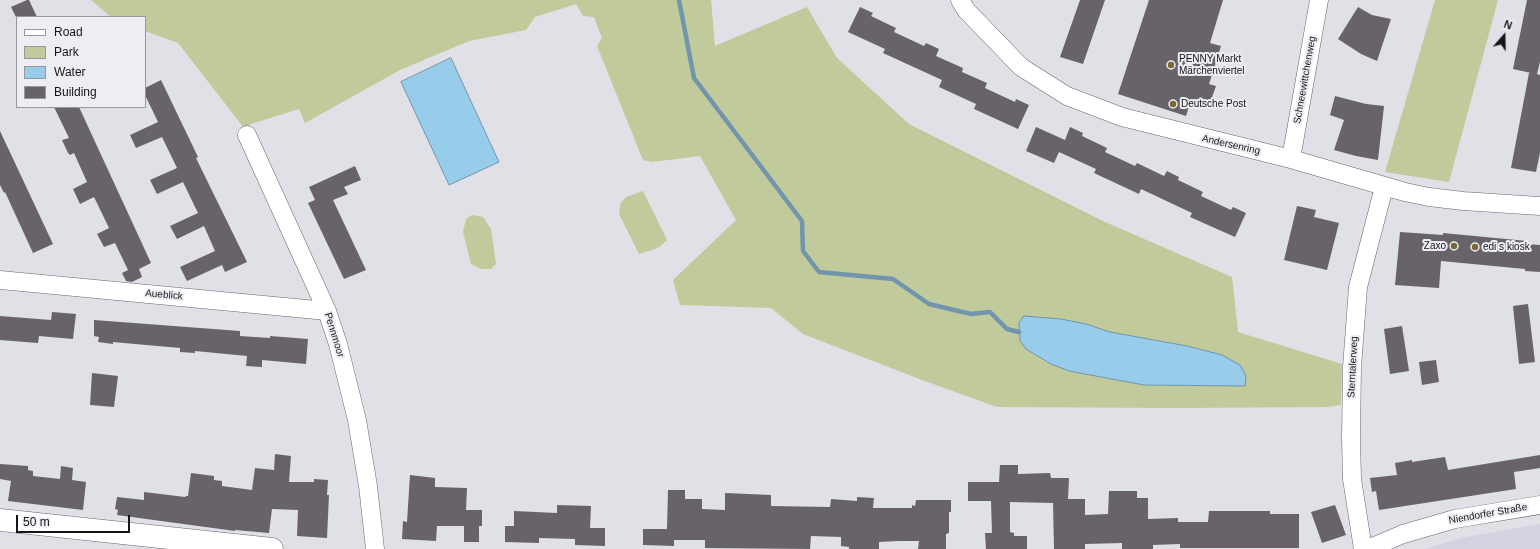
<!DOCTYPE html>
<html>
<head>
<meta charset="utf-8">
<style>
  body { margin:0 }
  #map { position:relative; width:1540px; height:549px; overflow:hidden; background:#e0e0e7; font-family:Arial,sans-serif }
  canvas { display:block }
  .legend { position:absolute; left:16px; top:16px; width:130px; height:92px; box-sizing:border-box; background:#eeedf4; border:1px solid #98979c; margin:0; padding:5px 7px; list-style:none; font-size:12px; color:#161518 }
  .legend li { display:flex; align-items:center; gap:8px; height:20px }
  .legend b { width:20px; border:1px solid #98979c }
  .north { position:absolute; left:1484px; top:16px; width:40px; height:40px; -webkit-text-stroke:3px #eeedf4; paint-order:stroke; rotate:20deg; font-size:11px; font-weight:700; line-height:16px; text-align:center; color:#161518 }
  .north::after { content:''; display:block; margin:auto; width:14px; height:18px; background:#161518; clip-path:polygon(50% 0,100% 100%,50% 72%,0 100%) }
  .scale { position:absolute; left:16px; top:515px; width:114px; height:18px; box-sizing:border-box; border:2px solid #161518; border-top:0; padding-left:5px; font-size:12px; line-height:14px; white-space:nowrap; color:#161518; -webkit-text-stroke:3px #eeedf4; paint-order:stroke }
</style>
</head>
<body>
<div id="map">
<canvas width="1540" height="549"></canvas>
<ul class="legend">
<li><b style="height:5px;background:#fff"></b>Road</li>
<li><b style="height:11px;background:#c0ca9b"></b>Park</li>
<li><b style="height:11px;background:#98cceb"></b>Water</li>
<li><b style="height:11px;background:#686368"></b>Building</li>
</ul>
<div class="north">N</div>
<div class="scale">50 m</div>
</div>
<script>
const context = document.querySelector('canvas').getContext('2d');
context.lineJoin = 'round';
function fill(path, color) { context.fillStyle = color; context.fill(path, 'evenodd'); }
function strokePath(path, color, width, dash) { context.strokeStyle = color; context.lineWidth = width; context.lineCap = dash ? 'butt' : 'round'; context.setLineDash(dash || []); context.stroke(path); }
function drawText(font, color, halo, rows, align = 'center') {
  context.font = font + ' Arial,sans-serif'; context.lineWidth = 4; context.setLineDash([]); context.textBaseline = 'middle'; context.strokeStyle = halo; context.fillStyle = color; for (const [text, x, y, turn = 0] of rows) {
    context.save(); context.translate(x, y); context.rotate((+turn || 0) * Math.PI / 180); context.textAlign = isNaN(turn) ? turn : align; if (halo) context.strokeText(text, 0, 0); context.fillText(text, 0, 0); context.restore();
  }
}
const built = new Path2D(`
  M1540,524V549H1426L1461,538Z`);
const green = new Path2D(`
  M91,0H711L715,46L807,7L837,58L909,124L1105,222L1232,277L1238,332L1342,364L1341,405L1327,407L1179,408L997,407L922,380L803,334L771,308L680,305L673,280L736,220L700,156L652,162L643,160L597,46L602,38L594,17L583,16L576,4L535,17L526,30L469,41L400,70L305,123L299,109L251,124L244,128L178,43L145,31V17H111Z
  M1435,0H1498L1449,182L1385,172Z
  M643,191L667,240L658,248L639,254L619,214L621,202L626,197Z
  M472,215L483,217L491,229L496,264L491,269H481L471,264L463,232L466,219Z`);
const water = new Path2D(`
  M451,58L499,162L449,185L401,82Z
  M1024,316L1061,319L1086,324L1110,332L1187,346L1222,355L1240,365L1246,376L1245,386L1144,385L1069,371L1051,364L1026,349L1020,341L1019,323Z`);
const stream = new Path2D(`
  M679,0L694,78L802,221L803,251L819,272L893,279L929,304L971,314L990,312L1007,329L1019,332`);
const building = new Path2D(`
  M27,0H29L37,17H16L11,7Z
  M1080,0H1105L1083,64L1060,57Z
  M1149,0H1223L1210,43L1221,46L1209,84L1216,86L1209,106L1191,100L1186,116L1118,94Z
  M1527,0H1540V62L1537,74L1540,75V153L1536,172L1511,168L1529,73H1531L1513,69Z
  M860,7L873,13L871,16L896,28L894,32L924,46L926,43L939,49L936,56L963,68L962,72L987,83L985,88L1015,102L1016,99L1029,105L1018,129L974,109L976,104L939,87L942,80L883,53L885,49L848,32Z
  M1358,7L1372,15L1391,19L1377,61L1361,54L1338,39Z
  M161,80L198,157L196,158L247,262L225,272L222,265L187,281L180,267L215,251L204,226L177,239L170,226L198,213L183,182L157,194L150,180L177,168L162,137L136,148L130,135L158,122L145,95V88Z
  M1335,96L1366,104L1384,106L1378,160L1356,156L1334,150L1344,120L1330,115Z
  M54,107H79L151,263L139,269L142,277L132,282L126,281L122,273L128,270L115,243L104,247L97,234L109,228L94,197L80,204L73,189L87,182L74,153L70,155L68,153L62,140L69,138Z
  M1036,127L1065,140L1070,127L1083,133L1082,136L1107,148L1105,152L1135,166L1137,163L1164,176L1167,171L1179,177L1178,180L1203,192L1201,196L1231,210L1233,207L1246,213L1235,237L1190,217L1192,213L1141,189L1139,194L1094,173L1096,169L1059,152L1054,163L1026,151Z
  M0,131L53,244L33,253L5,192L4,193L0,185Z
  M355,166L361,180L344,187L348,194L333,200L366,270L344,279L308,203L315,200L309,187Z
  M1297,206L1316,210L1314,217L1339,223L1327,270L1284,260Z
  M1400,232L1443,235V233L1527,241V244L1540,245V272L1525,271V269L1441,261L1439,288L1395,285Z
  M1528,304L1535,362L1519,364L1513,306Z
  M52,312L76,314L73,339L39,336L38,343L0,340V316L51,320Z
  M94,320L240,331V336L270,338V336L308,339L306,364L262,360V367L246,366L247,356L195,351V353L180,352V348L113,342V344L98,342L99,337L94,336Z
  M1402,326L1409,371L1390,374L1384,329Z
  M1436,360L1439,382L1422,385L1419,362Z
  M92,373L118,376L114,407L90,405Z
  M275,454L291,456L289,482H314V479L328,480L327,495H329L327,538L297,536L298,510L272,509L269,533L235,530V531L117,515L118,510L115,509L117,497L144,500V492L185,497L186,496H188L191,473L214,476V480L222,481V486L252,490L255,468L274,470Z
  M1540,455V468L1514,472L1516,489L1379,510L1376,491L1372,492L1370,478L1397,475L1395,463L1412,460V462L1445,457L1448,470Z
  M0,464L28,466V470L33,471V476L60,479L61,466L73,468L72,480L86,482L83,510L8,501L11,481L0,479Z
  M1000,465H1018V474L1050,473L1051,478H1069L1068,499H1085V515L1108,514L1109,491H1137V498H1148V519L1178,518V522H1208L1209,511H1270V514H1299V548H1180V544L1153,545V549H1122V543L1085,544V549H1054L1053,503L1010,502V532L1014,533V536H1027V549H986L985,533H992L991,501H968V482H999Z
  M410,475L435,478V487L467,488L466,510H482V526H479V542H464V526H437L436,541L402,539L403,521L407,522Z
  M668,490H685V499H702V509L725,510V493L771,495V506L830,507L831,499L857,501V497L874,498L873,508H912V505L915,506L916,500H951V512H949V533L946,534V549H918L919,541H898L879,542V549H849V547L841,546V537L811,536L810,549L705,548V540H674V546L643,545V529H667Z
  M557,505L591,506L590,528H605V546L575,545V539L539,538V543L505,542V526H514V511L557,513Z
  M1335,505L1346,535L1322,543L1311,512Z`);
const minor = new Path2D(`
  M960,0L966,10L1021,67L1067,96L1122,117L1291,159L1405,192L1429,197L1463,201L1540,206
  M247,135L327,311L338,344L357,420L368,486L375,549
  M1291,159L1319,0
  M0,280L327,311
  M1363,549L1352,479L1351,438L1352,367L1358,287L1384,187
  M1368,549L1403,534L1455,519L1540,505`);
const major = new Path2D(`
  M0,520L272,549`);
const markers = [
  [1171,65,4,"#796735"],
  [1173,104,4,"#796735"],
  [1454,246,4,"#796735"],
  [1475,247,4,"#796735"]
];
const poiNames = [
  ["PENNY Markt",1179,59],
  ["Märchenviertel",1179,71],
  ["Deutsche Post",1181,104],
  ["Zaxo",1446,246,"right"],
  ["edi s kiosk",1483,247]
];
const streetNames = [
  ["Schneewittchenweg",1305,80,-80],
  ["Andersenring",1231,145,13],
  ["Aueblick",164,295,5],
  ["Pennmoor",334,335,73],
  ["Sterntalerweg",1353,367,-87],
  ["Niendorfer Straße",1488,514,-10]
];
fill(built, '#d3d2e0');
fill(green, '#c0ca9b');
fill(water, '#98cceb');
strokePath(water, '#7195ac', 1);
strokePath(stream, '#7195ac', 4.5);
fill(building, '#686368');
strokePath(minor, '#67666c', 19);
strokePath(major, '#67666c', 23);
strokePath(minor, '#fff', 18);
strokePath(major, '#fff', 22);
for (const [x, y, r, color] of markers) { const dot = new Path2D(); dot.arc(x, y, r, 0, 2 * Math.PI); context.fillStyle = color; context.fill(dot); strokePath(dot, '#eeedf4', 1.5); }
drawText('10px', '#161518', '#eeedf4', poiNames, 'left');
drawText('10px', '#161518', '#eeedf4', streetNames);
</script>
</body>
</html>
